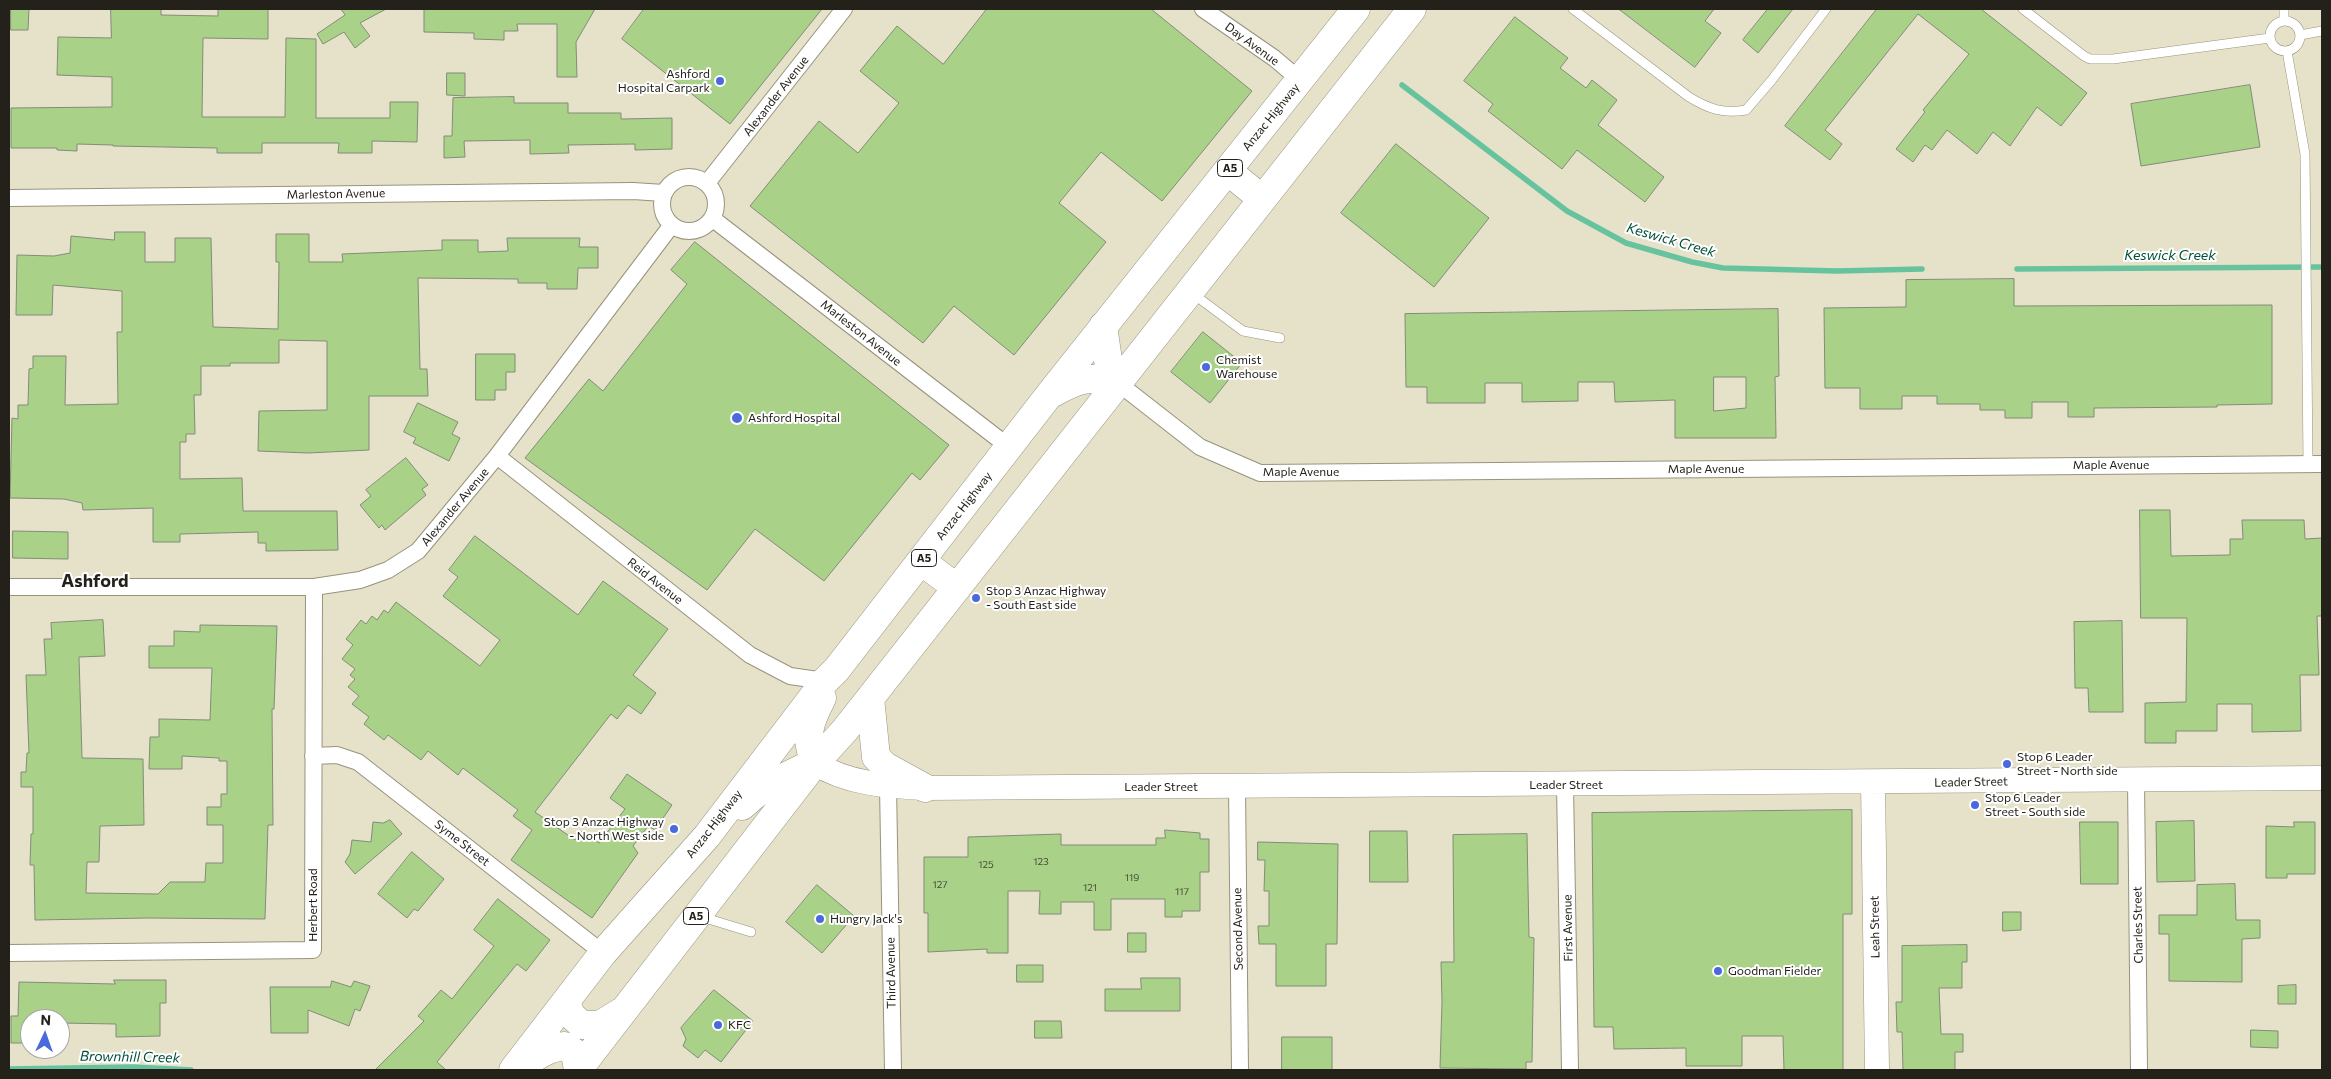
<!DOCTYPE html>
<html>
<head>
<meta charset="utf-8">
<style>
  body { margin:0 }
  #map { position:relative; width:2331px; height:1079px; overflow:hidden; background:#e6e1c9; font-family:Commissioner,sans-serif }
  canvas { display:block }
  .frame { position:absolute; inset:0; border:10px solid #232119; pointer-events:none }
  .north { position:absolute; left:20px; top:1009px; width:50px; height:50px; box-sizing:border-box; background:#fff; border:1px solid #a7a6a3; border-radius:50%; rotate:3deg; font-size:14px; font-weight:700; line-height:20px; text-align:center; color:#232119 }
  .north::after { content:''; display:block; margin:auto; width:18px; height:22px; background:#4b69dd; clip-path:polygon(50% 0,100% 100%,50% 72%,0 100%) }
</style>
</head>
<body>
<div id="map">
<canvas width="2331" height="1079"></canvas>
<div class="frame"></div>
<div class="north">N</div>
</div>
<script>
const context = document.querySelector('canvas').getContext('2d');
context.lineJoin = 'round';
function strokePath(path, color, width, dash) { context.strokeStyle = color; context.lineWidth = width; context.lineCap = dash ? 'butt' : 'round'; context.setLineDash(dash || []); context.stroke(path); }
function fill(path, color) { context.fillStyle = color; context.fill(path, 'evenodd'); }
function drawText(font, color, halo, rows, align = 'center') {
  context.font = font + ' Commissioner,sans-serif'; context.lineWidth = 4; context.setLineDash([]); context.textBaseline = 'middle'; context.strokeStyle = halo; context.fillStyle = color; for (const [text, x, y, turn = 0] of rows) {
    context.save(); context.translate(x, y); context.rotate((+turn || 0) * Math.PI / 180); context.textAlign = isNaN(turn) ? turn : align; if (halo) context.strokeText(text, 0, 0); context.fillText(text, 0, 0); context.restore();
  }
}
const stream = new Path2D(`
  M1402,85L1567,211L1626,243L1692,262L1723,268L1837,271L1922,269
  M2017,269L2322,267
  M9,1069L133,1067L191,1070`);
const building = new Path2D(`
  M11,9H29L28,30H11Z
  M111,9H161V15L218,16V9H268V39L203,38L202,117H285L286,38L316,39V118H390V102H418L417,142L372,141V153H338L339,143H262V153H217V148L113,146V145L77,144V151L57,150V148H11V108L112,107V77L57,75L58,37L111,38Z
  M341,9H386L360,23L370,36L355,48L344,32L323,44L317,34L345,15Z
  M435,9H595L576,42L577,77H557V24H517L518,31H504V40L474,39V33L424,32V10Z
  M644,9H822L730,124L622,39Z
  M987,9H1151L1252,91L1162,201L1101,152L1059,203L1106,242L1014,355L954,306L923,343L750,206L819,121L858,153L899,103L860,71L897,26L943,64Z
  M1619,9H1714L1705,21L1721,33L1695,67Z
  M1768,9H1793L1758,53L1743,40Z
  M1877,9H1981L2087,93L2061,126L2037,107L2010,146L1993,132L1977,154L1947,130L1932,150L1925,145L1913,162L1896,149L1925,112L1923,110L1969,54L1918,14L1825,130L1842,144L1830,160L1785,126Z
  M1515,17L1568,58L1560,68L1586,88L1592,80L1617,100L1598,125L1664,177L1645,202L1577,150L1562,169L1488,111L1493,104L1464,81Z
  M447,73H465V96L447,95Z
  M2250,85L2260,147L2141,166L2131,104Z
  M514,97V103H568V113H621V119L672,118V149L635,150V144L568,145L569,153L530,154V140L464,141L465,157L444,158V136H452L453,98Z
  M1396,144L1489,218L1434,287L1341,213Z
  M115,232H145V262H175V238H211L213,327L278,329L279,262H276V234H309V262H343L342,254L442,250V240H478V252L508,251L507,238H580L579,247H598V268H578L577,289H547V283H518V279L418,278L420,369H427L428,396H369V450L308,453L258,451L259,411L327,410V341L279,340V363H230V366H201V395H194L195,434H186V442H180V479L242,478L243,511H337L338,550L266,551V543H258V532L180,534V542H153V508L83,510L82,503L64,499L10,498L12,418L18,419V405H28L29,369L33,368V356H66L65,405L118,404L117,332H122V291L53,285L52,315H16L17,255L54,256L70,253L71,236L114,240Z
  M695,242L949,445L920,480L912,473L824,581L755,529L707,590L525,458L589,379L603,391L687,284L671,270Z
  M2014,279V306L2272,305V404L2217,405V407L2094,408V417H2068V402H2032V418H2005V410H1980V404H1937V396H1902V409H1860V388H1825L1824,308L1906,307V280Z
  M1778,309L1779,376L1775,377L1776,438H1675V400L1615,402L1614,382H1578V401L1522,402V383H1485V403H1427V387H1406L1405,314ZM1714,377H1746V408L1714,411Z
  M1203,332L1242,363L1210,403L1171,372Z
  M476,354H515V372H506V390H495V400H476Z
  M418,403L458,422L452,434L460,438L449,461L413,443L416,438L404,432Z
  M406,458L428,485L422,489L426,495L385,530L382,525L379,528L360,505L371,496L366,490Z
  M2140,510H2170L2171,556L2230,555V539H2243L2242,520H2304L2305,539L2322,538V616H2317L2319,675H2300L2301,731L2252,732V704H2217V731H2176V743H2145V703L2186,702L2187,618H2141Z
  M13,531L68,532V559L13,558Z
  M475,536L578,615L603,581L668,629L633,675L656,693L641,714L628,705L617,719L611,714L535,812L575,840L582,831L599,843L625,809L610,798L627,774L672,805L655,830L648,826L633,846L638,853L592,918L511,860L532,830L513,816L518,810L463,768L458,775L428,751L421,760L388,735L384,740L364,724L369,717L352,704L359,696L348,687L355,679L350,675L355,669L342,659L353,645L346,639L361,620L366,624L372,616L377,620L384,610L388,613L396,602L480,666L500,640L443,596L458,577L449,570Z
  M103,620L105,656L79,657L82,758L143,759L144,825L100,826L99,862H87L86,893L158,894L170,882H205L206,863H223V825H207V807H221V794H227V761H219V758L182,756V769H149L150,737H159V719L210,720L212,668H149V646H174V631L200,632V625L277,626L274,709H272L273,825H268L265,919L148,918L35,920L34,865H30L31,834H33V787H21V772H26L27,753H29L26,675H46L44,639H52L51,623Z
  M2122,621L2123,712H2089L2088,688H2075L2074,622Z
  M1852,810V914H1843V1070H1784L1783,1036H1742V1066H1686V1048L1614,1049L1613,1027H1594L1592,813Z
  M390,820L402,834L355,874L345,862L350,854L352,840L371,842L373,822L383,823Z
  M2194,821L2195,881L2157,882L2156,822Z
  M2080,822H2118V884H2081Z
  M2294,822H2315V874H2287V878H2266V826L2294,827Z
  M1165,830L1200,833V839H1209V872H1200V911H1182V917H1165V899H1111V930H1094V902H1061V914H1039L1040,891H1008V953H987V949L928,952V913H924V857H968V837L1061,834V845H1156V838H1165Z
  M1370,831H1407L1408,882H1370Z
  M1527,834L1529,937L1534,938L1532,1062H1526V1069L1440,1068L1442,1002L1441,962H1454L1453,835Z
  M1258,842L1338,844L1337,944H1326V986H1276V944H1259L1258,926H1269V891H1264L1265,860H1258Z
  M412,852L444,879L418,911L414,909L407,918L378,894Z
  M2235,884L2236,920H2260V938L2242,939V982L2169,981V934H2159V915H2197V885Z
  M817,885L854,916L822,953L786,922Z
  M498,899L550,940L526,971L517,964L437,1062L446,1070H375L424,1021L418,1016L441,990L452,999L494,946L474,930Z
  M2003,912H2021V930L2003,931Z
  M1128,933H1146V952H1128Z
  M1967,945V962H1962V988H1939L1941,1034H1963V1052H1955V1070H1903L1902,1032H1897L1896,1002H1902V946Z
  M1017,965H1043V982H1017Z
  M1141,978H1180V1011H1105V989H1141Z
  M114,980H166V1003H160V1036L116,1037V1024L60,1023V1019H30L29,1043H11V1016H18L19,982L115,984Z
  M332,981L351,987L354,981L370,986L360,1011L355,1009L349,1026L308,1010V1033H271L270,987H330Z
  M2296,985V1004H2278V986Z
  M714,990L753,1021L721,1062L705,1050L698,1058L683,1046L686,1039L681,1028Z
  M1035,1021H1061L1062,1038H1035Z
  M2251,1030L2278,1031V1048L2251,1047Z
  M1282,1037H1332V1070H1282Z`);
const lane = new Path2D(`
  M1573,9L1689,97C1709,109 1723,114 1746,110L1771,81L1826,9
  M2023,9L2084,56L2090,59H2113L2270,38
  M2284,9V21
  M2270 36a15 15 0 1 1 30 0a15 15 0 1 1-30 0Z
  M2300,35L2322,31
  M2287,51L2305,154L2308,464
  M1192,293L1243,331L1280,338
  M702,917L751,932`);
const street = new Path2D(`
  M1203,9L1274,58L1300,80
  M662 204a27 27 0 1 1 54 0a27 27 0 1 1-54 0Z
  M707,183L844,9
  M9,198L633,191L664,193
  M713,219L1009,447
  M1118,383L1200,447L1260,473L2322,464
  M497,456L750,655L790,676L825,681
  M9,587H314L360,580L388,570L418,551L497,456L671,226
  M313,756L337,755L358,762L603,953
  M2136,780L2139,1070
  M1565,785L1570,1070
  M888,786L893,1070
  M1237,787L1240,1070
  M9,953L313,950L314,587`);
const secondary = new Path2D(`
  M815,763C847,784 887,786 925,788L2322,778
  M1873,783L1877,1070`);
const highway = new Path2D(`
  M1228,171L1262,199
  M1103,326L1109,367L1118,383
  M1053,393C1078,379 1090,375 1118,383
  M921,561L957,588
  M870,698L876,757L885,766L925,788
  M815,763C804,736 809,723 822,698
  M742,806L764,787L811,764
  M566,1003L571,1015L582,1025H600L621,1012
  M525,1064C538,1055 550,1047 565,1046L575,1053L578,1070
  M513,1070L603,953L707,836L825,681L837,669L1049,395L1356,9
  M578,1070L815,763L845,730L1412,9`);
const markers = [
  [720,81,5,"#4b69dd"],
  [1206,367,5,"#4b69dd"],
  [737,418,6,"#4b69dd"],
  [976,598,5,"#4b69dd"],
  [2007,764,5,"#4b69dd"],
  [1975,805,5,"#4b69dd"],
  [674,829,5,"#4b69dd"],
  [820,919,5,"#4b69dd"],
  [1718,971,5,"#4b69dd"],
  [718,1025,5,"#4b69dd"]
];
const numberNames = [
  ["123",1041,862],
  ["125",986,865],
  ["119",1132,878],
  ["127",940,885],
  ["121",1090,888],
  ["117",1182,892]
];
const shields = [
  [1230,168,25],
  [924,558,25],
  [696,916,25]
];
const shieldNames = [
  ["A5",1230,168],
  ["A5",924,558],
  ["A5",696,916]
];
const streetNames = [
  ["Day Avenue",1252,44,36],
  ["Alexander Avenue",776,96,-52],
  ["Anzac Highway",1271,117,-51],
  ["Marleston Avenue",336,194,-1],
  ["Marleston Avenue",861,333,38],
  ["Maple Avenue",2111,465],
  ["Maple Avenue",1706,469],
  ["Maple Avenue",1301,472],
  ["Anzac Highway",964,506,-52],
  ["Alexander Avenue",455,507,-50],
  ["Reid Avenue",655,581,38],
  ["Leader Street",1971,782,-1],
  ["Leader Street",1566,785],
  ["Leader Street",1161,787],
  ["Anzac Highway",714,824,-52],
  ["Syme Street",462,843,38],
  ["Herbert Road",313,905,-90],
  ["Charles Street",2138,925,-91],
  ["Leah Street",1875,927,-91],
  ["First Avenue",1568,928,-91],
  ["Second Avenue",1238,929,-91],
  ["Third Avenue",891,973,-91]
];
const poiNames = [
  ["Ashford",710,74,"right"],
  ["Hospital Carpark",710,88,"right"],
  ["Chemist",1216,360],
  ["Warehouse",1216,374],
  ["Ashford Hospital",748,418],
  ["Stop 3 Anzac Highway",986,591],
  ["- South East side",986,605],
  ["Stop 6 Leader",2017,757],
  ["Street - North side",2017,771],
  ["Stop 6 Leader",1985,798],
  ["Street - South side",1985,812],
  ["Stop 3 Anzac Highway",664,822,"right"],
  ["- North West side",664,836,"right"],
  ["Hungry Jack's",830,919],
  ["Goodman Fielder",1728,971],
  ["KFC",728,1025]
];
const waterNames = [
  ["Keswick Creek",1671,240,16],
  ["Keswick Creek",2170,255],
  ["Brownhill Creek",130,1057,1]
];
const districtNames = [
  ["Ashford",95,581]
];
strokePath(stream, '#66c39e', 5.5);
fill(building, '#aad188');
strokePath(building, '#818c78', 1);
strokePath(lane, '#98937d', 10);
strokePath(street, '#98937d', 18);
strokePath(secondary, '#98937d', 25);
strokePath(highway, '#98937d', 29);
strokePath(lane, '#fff', 9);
strokePath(street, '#fff', 16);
strokePath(secondary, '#fff', 24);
strokePath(highway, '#fff', 28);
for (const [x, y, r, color] of markers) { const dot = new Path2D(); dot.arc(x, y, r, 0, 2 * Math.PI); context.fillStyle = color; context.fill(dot); strokePath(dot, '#fff', 2); }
drawText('10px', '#454d35', null, numberNames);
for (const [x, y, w] of shields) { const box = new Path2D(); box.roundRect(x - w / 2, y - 8.5, w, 17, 4); context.fillStyle = '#fff'; context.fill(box); strokePath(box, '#232119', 1); }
drawText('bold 11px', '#232119', null, shieldNames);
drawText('12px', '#232119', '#fff', streetNames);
drawText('12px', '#232119', '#fff', poiNames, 'left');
drawText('italic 14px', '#00513a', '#fff', waterNames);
drawText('bold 18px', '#232119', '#fff', districtNames);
</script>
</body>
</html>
